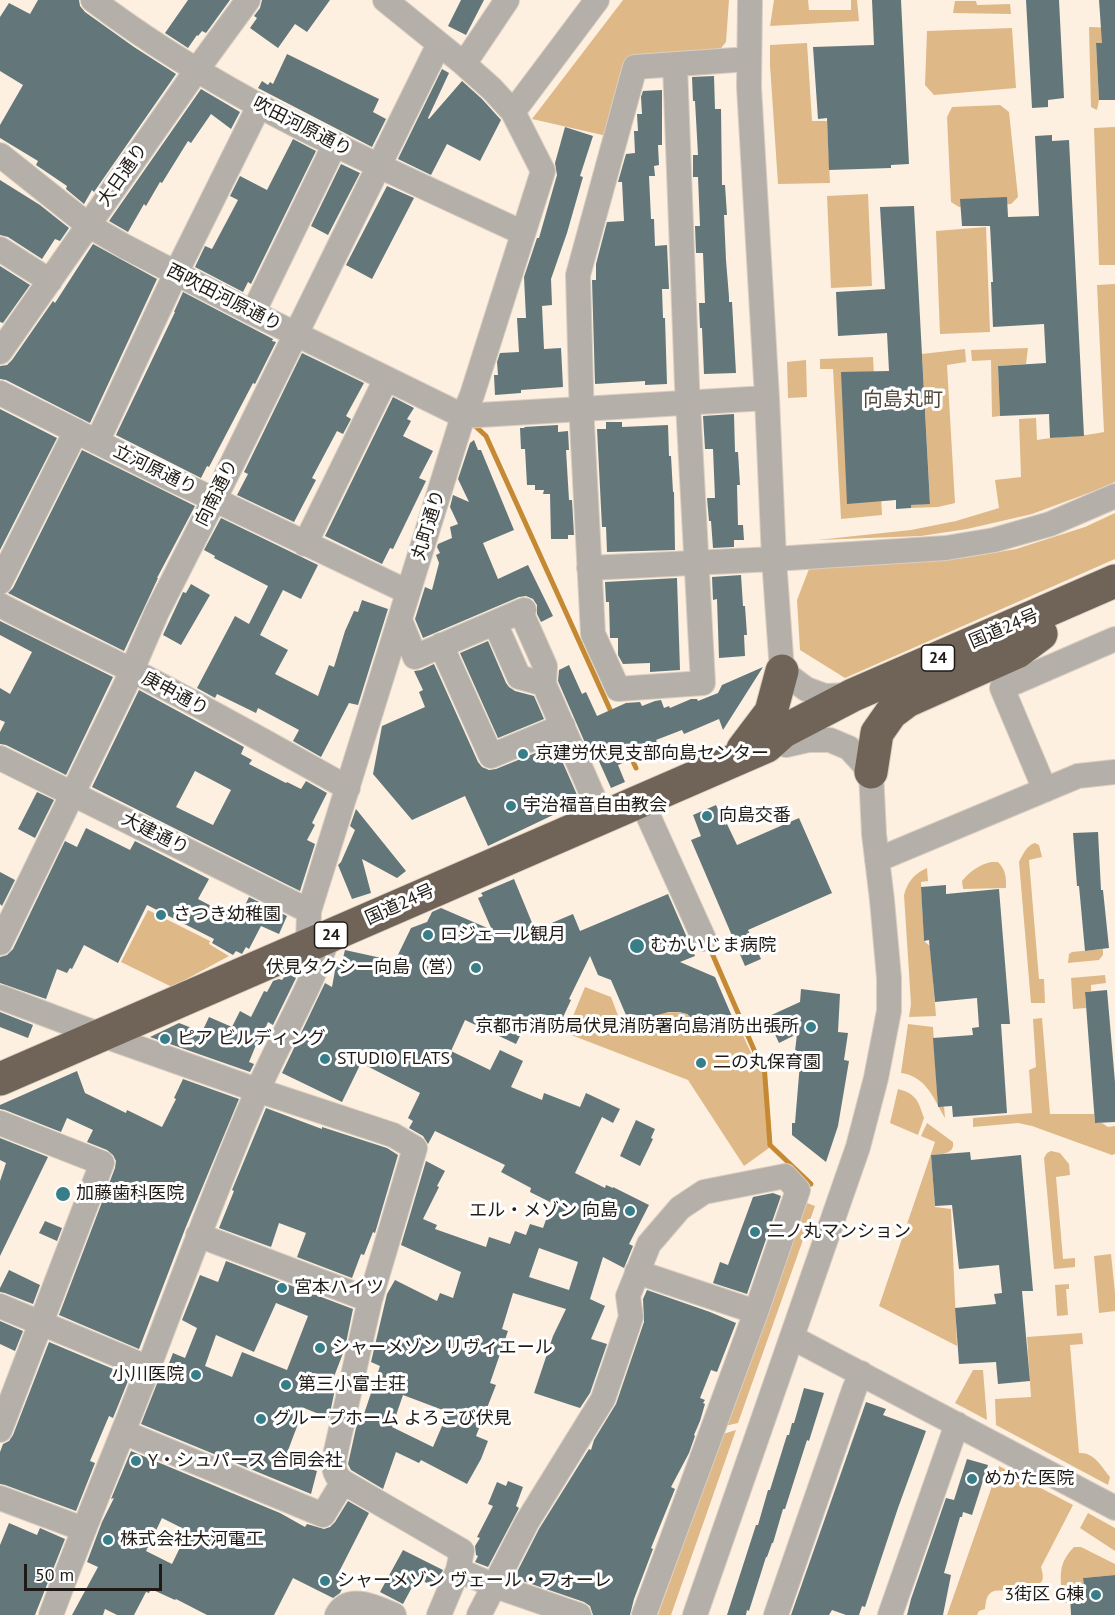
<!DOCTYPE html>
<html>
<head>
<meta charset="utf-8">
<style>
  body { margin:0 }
  #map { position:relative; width:1115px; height:1615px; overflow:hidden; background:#fdf0e0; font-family:"PT Sans",sans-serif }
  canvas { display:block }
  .scale { position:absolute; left:24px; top:1564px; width:138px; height:27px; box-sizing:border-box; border:3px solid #1f1a15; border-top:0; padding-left:8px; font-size:18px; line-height:21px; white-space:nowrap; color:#1f1a15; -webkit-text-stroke:4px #fff; paint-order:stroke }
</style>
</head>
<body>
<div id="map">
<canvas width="1115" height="1615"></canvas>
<div class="scale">50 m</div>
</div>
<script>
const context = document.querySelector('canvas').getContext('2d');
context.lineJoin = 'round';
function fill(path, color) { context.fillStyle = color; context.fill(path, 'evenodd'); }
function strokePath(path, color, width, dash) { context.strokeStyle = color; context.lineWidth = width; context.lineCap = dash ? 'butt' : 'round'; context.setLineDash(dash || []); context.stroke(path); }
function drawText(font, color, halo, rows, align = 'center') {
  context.font = font + ' "PT Sans","Noto Sans JP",sans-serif'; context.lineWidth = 6; context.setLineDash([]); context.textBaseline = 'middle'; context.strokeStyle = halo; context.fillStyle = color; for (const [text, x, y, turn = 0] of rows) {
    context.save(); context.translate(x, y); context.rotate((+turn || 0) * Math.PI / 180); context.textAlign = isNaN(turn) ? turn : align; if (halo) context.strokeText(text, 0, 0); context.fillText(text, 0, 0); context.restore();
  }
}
const green = new Path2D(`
  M623,0H729L726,42L718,52L630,57L607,136L532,119Z
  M774,0H808L809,10H851V0H857L859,21L770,26Z
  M955,1H976L977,5L1010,4L1011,14L953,13Z
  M1089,27L1115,28V42L1096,44L1099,100L1097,110L1091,107Z
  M1012,28L1016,88L934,95L925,85L927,31Z
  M807,43L812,121H827L830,183L778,184L770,65V45Z
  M1000,105L1009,112L1018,197L1011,204L959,207L951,202L947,117L952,107Z
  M1115,127V265H1099L1094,128Z
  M868,194L872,286L831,288L827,196Z
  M986,227L990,332L940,334L936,231Z
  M1115,284V482L1094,491L1032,514L967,529L921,536L817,540L911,530L956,521L999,508L995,480L1021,477L1019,419L1036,418L1037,440C1059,436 1082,437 1104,432L1097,285Z
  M1028,348L1026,364L998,366L1000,416L992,417L991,360L972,361L971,350Z
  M965,349L966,362L947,365L955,503L938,507L911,508V505L930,503L922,354Z
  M873,357L882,515L841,519L833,369H820V359Z
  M806,360L807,397L788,398L787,362Z
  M1115,513V559L845,678L800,650L797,600L809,569L964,558L1016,549L1085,527Z
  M1035,843L1039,845L1042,857L1029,860L1039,979H1044L1045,1003H1031L1019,862C1023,854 1027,845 1035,843Z
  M991,862H998C1006,870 1006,877 1006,888L963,889L962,881C970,871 979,865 991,862Z
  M927,868L928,881L921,882L924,941L930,946L936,1016L909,1017L911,1004L904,895C908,881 914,874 927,868Z
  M148,910L210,941L209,944L229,956L172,987L121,962Z
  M1103,949V955L1099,960L1068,963L1069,954L1072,952Z
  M1105,975L1106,983L1091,985V991L1085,992L1086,1008L1073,1009L1071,978Z
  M585,987L611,997L622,1026C634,1018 674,1008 686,1014C693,1018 698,1025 704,1030C708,1033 713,1035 717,1037L739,1027L754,1059L762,1066L769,1148L744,1166L688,1080L566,1033Z
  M1042,1018L1050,1114H1094L1095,1123H1102L1108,1127L1115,1126V1154L1112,1155L1032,1126L1018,1123L973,1127V1118L1032,1113L1029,1070L1036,1067L1033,1019Z
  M908,1024L933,1027L938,1106H944L945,1118C934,1099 926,1076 901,1073Z
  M898,1089C917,1094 918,1101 924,1118L918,1135L890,1123Z
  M927,1123L953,1142C955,1155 940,1154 931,1155L935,1207L951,1209L957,1346L879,1306L935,1142L921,1136Z
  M1051,1151L1060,1153L1069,1164L1070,1175L1056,1177L1063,1259L1075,1258V1267L1054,1269L1044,1158L1047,1153Z
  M807,1203L815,1206L738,1423L725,1426Z
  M1111,1254L1115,1293V1311L1099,1313L1094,1256Z
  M1069,1284V1289H1066L1068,1315L1057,1316L1055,1285Z
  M1082,1333L1083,1344L1070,1345L1079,1453C1094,1452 1101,1466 1110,1477L1108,1485L996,1425L995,1399L1031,1397L1027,1337Z
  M973,1370H983L987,1420L955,1403Z
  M736,1430L671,1615H658L723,1434Z
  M999,1466L1073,1505L1041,1567C1042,1571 1044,1577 1042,1581C1037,1589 1004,1590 994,1591C986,1594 986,1601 985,1609L979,1611L977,1615H947Z
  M1088,1513L1115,1528V1551L1080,1528Z
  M1074,1547H1081L1115,1564V1575L1083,1578L1085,1594L1070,1596V1602L1063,1603C1061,1580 1056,1565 1074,1547Z`);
const stream = new Path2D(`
  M473,424L486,436L612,714
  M629,753L636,768
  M711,951L755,1052L764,1064L770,1145L811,1184`);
const building = new Path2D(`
  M38,0H79L80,6L85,12L134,47L176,74L94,192L92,190L84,204L66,189L67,186L36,165L38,161L0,138V125L23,85L0,71V17L9,3L30,14Z
  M188,0H230L206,33L202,31L198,36L197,35L188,48L165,33Z
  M262,0H330L307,32L295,24L278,48L250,28L257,18L254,16L260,8Z
  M461,0H484L466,35L448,26Z
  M872,0H901L909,164L891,165V168L829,170L827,118L818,119L813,47L874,45Z
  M1026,0H1059L1064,98L1048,100V107L1032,108Z
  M1099,0H1115V100H1099L1096,43H1102Z
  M287,54L379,99L373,112L386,119L372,147L258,88L262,81L268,85L270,82L273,84Z
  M442,69L449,73L428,118L429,119L462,81L482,99L501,120L480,161L447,144L431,175L398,159Z
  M714,76L715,109H721L722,185H725L727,215H724L726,260L729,297V302H732L736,373L704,374L702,328H700L699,303H705L703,253H696L695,226H700L698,177H693V155H698L695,101H693L692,77Z
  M201,89L240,112L231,129L211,114L191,143L188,141L162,183L160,182L146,206L144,204L128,232L109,221Z
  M662,90V145H658L659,165L654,166L655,176H649L651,219H654L655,246L667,245L669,289H662L663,318H665L667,384L645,385V381L595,384L592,280H596V264L607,222L624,221L622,182H618L626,154L635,153L634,131H638L637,114H642L641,97L643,91Z
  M565,127L593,136L580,176L583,177L567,233L551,279L552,305L542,306L544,349L561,348L563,387L521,390V393L495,395L494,375H498L497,362L500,353L519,352L517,318H526L524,277L537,238H539L557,175L555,163Z
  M1052,135V141L1069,140L1084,436L1050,438L1049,414L1000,416L998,366L1046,363L1044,324L993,327L991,282H993L990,226H962L960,199L1007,197L1008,217L1039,216L1035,136Z
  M293,139L316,151L251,284L248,282L243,292L195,267L205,246L212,249L229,217L238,200L230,196L240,176L267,190Z
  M341,164L360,173L328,235L311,226Z
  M0,180L40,205L69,228L60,241L55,239L42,259L8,237L0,235Z
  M387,186L414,198L372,279L346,265Z
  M914,206L930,504L911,505V508L896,509V500L847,504L841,372L889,371L887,333L838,336L836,292L885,289L880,207Z
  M93,244L157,279L90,423L6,380L0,379V366L7,365L12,360L53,301L55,303Z
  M0,266L30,285L3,323L0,322Z
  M183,292L273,339L272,341L276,342L255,384L253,383L209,467L207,466L201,478L116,435L175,312H174Z
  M302,353L364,383L346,416L351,419L343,434L337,431L312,478L316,480L294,522L237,495L248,474L244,472L247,466Z
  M393,397L414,408L407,419L411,421L403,436L433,451L419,478L426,481L393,549L390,548L382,564L325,536Z
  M0,409L57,438L0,550Z
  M734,414L735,452H738L740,485H737L738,525H743L744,540H734V547L713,548L711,521H709L707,498H715L713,449H705L703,416Z
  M606,422H622V427L668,425L669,456H671L673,492H674L675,550L607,552L606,527H602L597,429H606Z
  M558,425V432L568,431L569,450H566L569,500H572L574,535H568V539H551L550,494H543L544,490H535V485H527L525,449H521L520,428H525L524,427Z
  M474,440L478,450H481L514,530L483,543L498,579L528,565L553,616L541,622L537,614V605L533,599L526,596L519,597L423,638L415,619L425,587L432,590L439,563L436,555L440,553L437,547L438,544L452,538L450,527L458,524L450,507L453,495L469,502L458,479L470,443Z
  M82,450L195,506L157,578H158L124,651L8,593L13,588Z
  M221,518L318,565L301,599L283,590L260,635L288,650L275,674L318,696L329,665L334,667L345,631L354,611L358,612L362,600L388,609L358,705L349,703L321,757L293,741L299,730L258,708L256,713L217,694L215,698L197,688L235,616L249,624L268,586L214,558L215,556L204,550Z
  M741,575L743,606H745L747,635H744L745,656L719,658L717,599L713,600L712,577Z
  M677,578L680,670L650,672V663L623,664L618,655V638H610L609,602H606L605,582Z
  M191,584L210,595L181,645L163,635L183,592L186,593Z
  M0,621L113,677L66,775L6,745L0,744V732L5,722L0,720V688L10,694L32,652L0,635Z
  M488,641L506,683L509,687L515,691L534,696L544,719L498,738L460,653Z
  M434,664L478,762L482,767L489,770L496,769L555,745L581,804L573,807L572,806L488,846L465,796L412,820L373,774L382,726L425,707L419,692L423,690L414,671L421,670Z
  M569,665L582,694L586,692L597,716L626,703L640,702L642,706L655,701L661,700L664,708L669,706L670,708L691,699H697L698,701L718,693L722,685L763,667L723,730L719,719L684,734L682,730L656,740L659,747L618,765L625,782L611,788L594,750L589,752L558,681L559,670Z
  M139,690L244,747L241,754L252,760L249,764L286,783L287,782L301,789L306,781L327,793L312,823L315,825L307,840L315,844L300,891L92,787ZM195,771L231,790L213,825L176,807Z
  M37,792L54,800L35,838L18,829Z
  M716,805L725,825L727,824L737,845L799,818L832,893L748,930L761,959L745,966L691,840L701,836L693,815Z
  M356,809L406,871L397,878L362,859L371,893L352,899L338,865L341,862L355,830L350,826Z
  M86,828L130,850L135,841L209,879L198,899L238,920L249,897L287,916L279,934L261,926L249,949L246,947L242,954L236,951L233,955L212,943L214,939L147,905L118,963L84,945L72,969L70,968L67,973L57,969L46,999L0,983V957L7,955L13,949L65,841L77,847Z
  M1098,832L1101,890H1103L1109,948L1085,951L1079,886H1077L1073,833Z
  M0,872L15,880L2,906L0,904Z
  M514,879L535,930L573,914L580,931L668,894L695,956L680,962L715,977L737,1028L717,1037L715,1034H711L709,1030L706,1031L687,1014L679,1012H669L629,1022L611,980L598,975L590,956L569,999L571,1000L557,1030L548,1027L547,1028L528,1019L516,1044L465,1020L451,1051L490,1070L500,1050L523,1061L511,1087L542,1100L544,1093L580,1107L586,1093L620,1109L613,1123L602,1117L575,1173L605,1188L606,1185L613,1188V1187L649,1205L629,1244L633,1246L624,1268L603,1257L590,1299L605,1306L591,1339L607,1344L590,1393L580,1408L534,1393L553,1336L566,1309L513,1293L502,1329L508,1331L490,1383L496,1385L476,1436L488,1441L481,1459L467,1484L421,1460L419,1463L396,1452L383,1489L351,1470L348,1464L358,1419L362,1420L380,1366L371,1362L387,1294L395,1280L437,1301L440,1293L453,1298L461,1272L401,1245L426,1161L445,1171L437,1186L439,1187L423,1219L437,1225L435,1229L486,1247L489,1237L510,1244L515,1231L526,1235L530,1224L543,1228L552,1203L530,1192L531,1188L501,1172L505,1165L435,1131L428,1144L423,1136L409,1128L413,1121L408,1118L420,1093L361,1063L342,1102L282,1073L325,983L332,987L336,965L341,966L345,950L395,961L411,928L427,922L432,912L441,908L492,930L478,898L483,896L481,893ZM539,1248L578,1262L569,1290L529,1277ZM403,1395L448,1412L433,1447L392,1427Z
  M946,885V894L999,889L1010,1024H1001L1007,1113L953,1117L952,1106L938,1107L933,1038L973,1035L972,1028L979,1027L977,998L935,1002L929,940L924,941L921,887Z
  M288,974L296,978L273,1025L268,1022L263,1034L261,1033L249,1062L254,1064L250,1072L150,1037L179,1023L202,1032L209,1017L232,1027L240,1011L251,1017L264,991L267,992L273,981L279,979L282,980L285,976Z
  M801,989L840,994L838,1032L848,1033L844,1060L849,1061L838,1126L826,1162L792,1135V1123H795L801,1051H795L797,1034L779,1043L767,1017L800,1002Z
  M1107,990L1115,1082V1122L1095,1123L1085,992Z
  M0,1012L33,1025L28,1038L0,1027Z
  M77,1071L85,1093L126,1113L127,1110L162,1127L176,1099L174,1098L183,1079L239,1099L185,1229L139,1349L59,1315L115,1168L116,1161L113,1155L107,1150L87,1142L93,1130L67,1118L61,1132L5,1110L0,1109V1105Z
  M266,1108L322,1129V1127L387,1148L398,1155L375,1233L373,1232L364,1255L361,1254L352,1278L297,1257L306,1233L279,1223L271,1247L219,1228L234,1191L232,1190Z
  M636,1120L655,1129L651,1138L653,1139L640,1166L620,1156Z
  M0,1138L48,1157L0,1256V1181L6,1163L0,1160Z
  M970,1152L971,1160L1021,1155L1033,1291H1022L1030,1381L998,1384L996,1362L959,1364L955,1308L996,1304L994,1294L1002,1293L999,1265L959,1269L952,1205L935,1206L931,1155Z
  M773,1193L781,1196L747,1294L713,1283L720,1262L728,1265L753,1197Z
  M45,1221L62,1228L57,1241L39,1233Z
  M226,1261L353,1309L345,1348L330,1387L335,1389L329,1418L304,1408L284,1461L317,1471L311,1494L141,1424L160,1376H164L173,1353L185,1358L197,1328L182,1320L200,1275L218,1282ZM276,1303L308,1316L287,1370L242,1352L232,1377L205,1366L216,1335L254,1352Z
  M9,1270L40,1285L33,1304L5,1293L0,1292V1288Z
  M647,1290L710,1312L736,1323L717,1372L711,1370L700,1398L705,1400L703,1403L705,1404L700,1421L694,1435L695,1436L689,1453L671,1487L675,1489L651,1548L653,1549L634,1599L630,1615H593L590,1606L584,1602L514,1578L539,1529L589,1449L591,1450L594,1440L616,1404L644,1322L643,1299Z
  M0,1321L23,1331L15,1351L0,1344Z
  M49,1342L130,1376L113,1418L109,1416L90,1461L95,1463L76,1511L5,1485L0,1484V1452L3,1444L9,1441L13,1435Z
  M804,1388L824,1393L809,1441L807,1440L785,1509H783L773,1543H772L767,1557H766L749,1611L747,1610L746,1615H727L756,1525H758L768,1490H770L787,1435H789L792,1423H794Z
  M866,1402L886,1409L883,1415L926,1431L898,1508L865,1607L862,1606L859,1615H846L832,1610L829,1615H791Z
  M131,1451L280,1513L305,1527L307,1524L324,1529L330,1527L335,1522L348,1501L369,1513L338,1574L347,1579L340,1593L333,1598L293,1578L274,1615H207L176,1599L175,1600L151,1589L149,1593L146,1592L134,1615H117L105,1609L103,1615H72L98,1567L87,1562L102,1522L114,1498L111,1499ZM162,1518L188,1531L172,1564L146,1551Z
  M967,1459L988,1465L972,1515L963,1512L962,1517H960L944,1573L951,1575L943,1615H907L911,1599L946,1498L954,1500Z
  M508,1481L523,1487L516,1506L519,1508L488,1567L475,1562L478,1556L476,1555L475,1546L480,1538L477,1537L493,1506L488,1504L497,1482L506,1486Z
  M9,1523L37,1535L40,1528L65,1539L35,1615H0V1545Z
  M403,1550L443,1570L435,1587L417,1578L403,1604L380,1592Z
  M1115,1575V1615H1071L1070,1596L1085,1594L1083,1578Z`);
const minor = new Path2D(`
  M93,0C223,99 375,164 523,233
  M750,0L749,87L767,398L774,559L782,671L806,689L825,696L850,695
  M464,64L507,0
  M675,65L687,385L703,683L618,689L593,634L582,423L578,275L635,67L749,59
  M513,112L597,0
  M0,155L88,225L124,246L253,313L463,416L767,398
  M0,249L50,281
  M253,313L335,144
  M0,352L196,71L248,0
  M0,393L167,477L408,592
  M97,442L176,273L259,106
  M305,544L386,379
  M589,568L774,559L946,548L994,540L1050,524L1115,496
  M0,582L76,431
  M0,605C43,628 87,648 131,670C204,707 276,748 348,788
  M521,612L545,666L544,684
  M400,620L415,657L524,610
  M495,623L519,677L544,684L602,817
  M441,645L491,756L563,726
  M0,758L309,911
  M1045,790L1002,688L1115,639
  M641,800L704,939
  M877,860L1078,776L1115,772
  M0,943L125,686L157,612L220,488L439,44
  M308,945L309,911L463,416L472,395L543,171L513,112L492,89L464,64L385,0
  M0,997L82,1028L257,1090L393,1135L415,1148L370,1300L336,1451C333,1463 332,1474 343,1482
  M0,1123L102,1163L0,1430
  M198,1235L370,1300
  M637,1272L756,1312
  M0,1306L149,1368
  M793,1338L1115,1508
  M123,1432L323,1515L343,1482L462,1551L458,1570L439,1615
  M0,1498L83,1529
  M458,1570L495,1586L579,1615
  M51,1615C82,1531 117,1449 149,1366C184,1274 218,1182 257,1092C280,1039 310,990 329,935
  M337,1615C349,1593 377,1608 394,1615
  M479,1615L527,1522L603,1399L631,1317L628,1296L649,1244L680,1208L704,1192L785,1176L798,1190L756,1312L644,1615
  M695,1615L858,1147L876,1078L889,1011V978L882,900L874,834L871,772L849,748L830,740H808L786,745
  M776,1615L854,1390L861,1373
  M890,1615L957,1424`);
const highway = new Path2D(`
  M743,749L771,712L782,671
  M871,772L877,733L891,713L907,701L1017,652L1041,634
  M0,1079L767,746L784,731L853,695L1115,581`);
const markers = [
  [523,754,6,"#387e89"],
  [511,806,6,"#387e89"],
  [707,816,6,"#387e89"],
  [161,915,6,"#387e89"],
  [428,935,6,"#387e89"],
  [637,946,8,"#387e89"],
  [476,968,6,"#387e89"],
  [811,1027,6,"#387e89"],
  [165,1039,6,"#387e89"],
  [325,1059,6,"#387e89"],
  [701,1063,6,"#387e89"],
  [63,1194,8,"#387e89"],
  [630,1211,6,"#387e89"],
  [755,1232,6,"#387e89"],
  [282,1288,6,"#387e89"],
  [320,1348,6,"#387e89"],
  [196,1375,6,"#387e89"],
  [286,1385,6,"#387e89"],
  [261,1419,6,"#387e89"],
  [136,1461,6,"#387e89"],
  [972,1479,6,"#387e89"],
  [108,1540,6,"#387e89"],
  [325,1581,6,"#387e89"],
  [1096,1595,6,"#387e89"]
];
const shields = [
  [938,658,33],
  [331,935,33]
];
const shieldNames = [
  ["24",938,658],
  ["24",331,935]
];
const streetNames = [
  ["吹田河原通り",302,127,27],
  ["大日通り",123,175,-55],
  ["西吹田河原通り",224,298,27],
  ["立河原通り",155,470,26],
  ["向南通り",217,493,-63],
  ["丸町通り",429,525,-73],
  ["国道24号",1004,629,-23],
  ["庚申通り",175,694,28],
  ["大建通り",155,834,26],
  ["国道24号",400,905,-24]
];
const poiNames = [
  ["京建労伏見支部向島センター",535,754],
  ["宇治福音自由教会",523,806],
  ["向島交番",719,816],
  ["さつき幼稚園",173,915],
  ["ロジェ―ル観月",440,935],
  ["むかいじま病院",650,946],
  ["伏見タクシー向島（営）",464,968,"right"],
  ["京都市消防局伏見消防署向島消防出張所",799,1027,"right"],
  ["ピア ビルディング",177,1039],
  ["STUDIO FLATS",337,1059],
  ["二の丸保育園",713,1063],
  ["加藤歯科医院",76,1194],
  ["エル・メゾン 向島",618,1211,"right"],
  ["二ノ丸マンション",767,1232],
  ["宮本ハイツ",294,1288],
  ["シャーメゾン リヴィエール",332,1348],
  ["小川医院",184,1375,"right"],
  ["第三小富士荘",298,1385],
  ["グループホーム よろこび伏見",273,1419],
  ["Y・シュパース 合同会社",148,1461],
  ["めかた医院",984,1479],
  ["株式会社大河電工",120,1540],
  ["シャーメゾン ヴェール・フォーレ",337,1581],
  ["3街区 G棟",1084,1595,"right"]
];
const neighbourhoodNames = [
  ["向島丸町",903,400]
];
fill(green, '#dfb887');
strokePath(stream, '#c58934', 5);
fill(building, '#63777b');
strokePath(minor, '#d9cec0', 26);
strokePath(highway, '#d9cec0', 35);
strokePath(minor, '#b5afa9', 24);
strokePath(highway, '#6f6457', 33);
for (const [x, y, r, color] of markers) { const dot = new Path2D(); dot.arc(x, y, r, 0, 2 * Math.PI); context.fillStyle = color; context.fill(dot); strokePath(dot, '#fff', 2); }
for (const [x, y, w] of shields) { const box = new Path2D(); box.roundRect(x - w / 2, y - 13, w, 26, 4.5); context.fillStyle = '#fff'; context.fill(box); strokePath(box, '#1f1a15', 1.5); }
drawText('bold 16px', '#1f1a15', null, shieldNames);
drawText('18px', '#1f1a15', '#fff', streetNames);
drawText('18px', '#1f1a15', '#fff', poiNames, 'left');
drawText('20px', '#51473a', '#fff', neighbourhoodNames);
</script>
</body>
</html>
